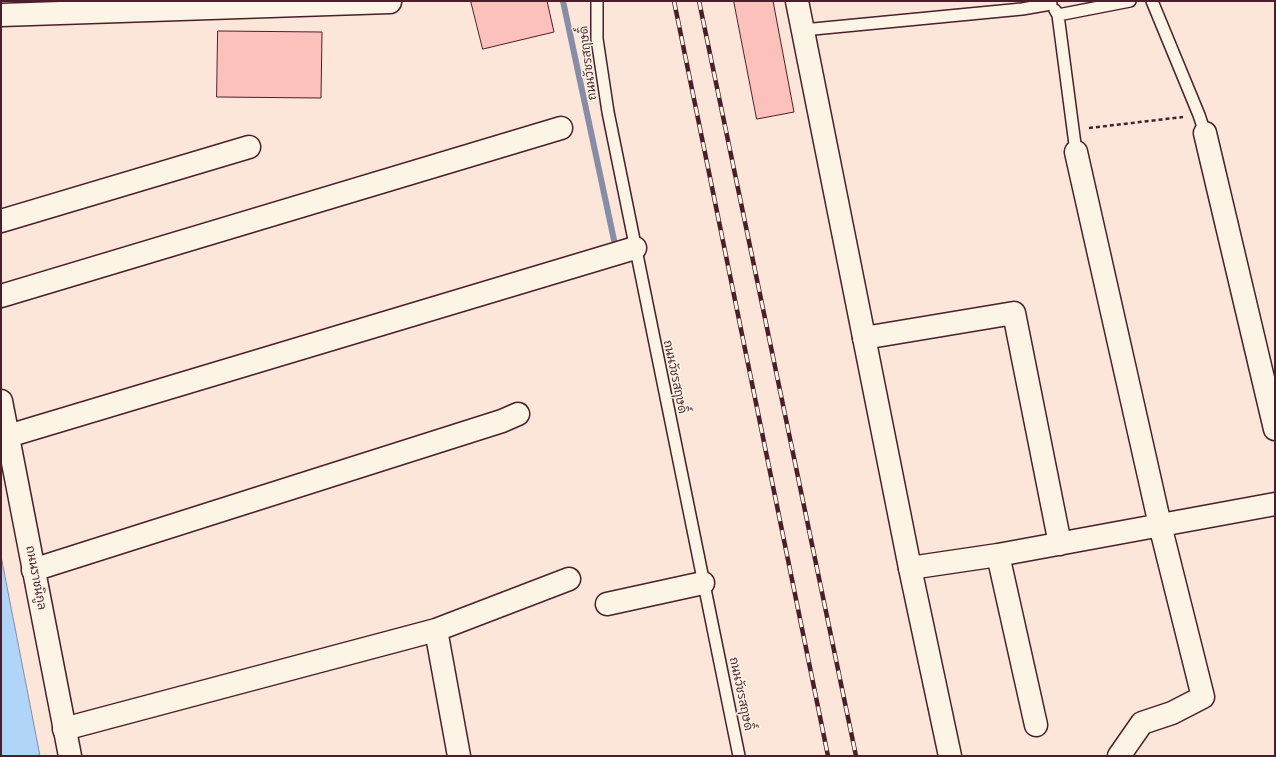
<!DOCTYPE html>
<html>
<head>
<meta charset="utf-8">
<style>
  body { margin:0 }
  #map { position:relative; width:1276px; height:757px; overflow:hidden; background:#fce5d9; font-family:Mynerve,sans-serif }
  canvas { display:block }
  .frame { position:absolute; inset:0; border:2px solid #4a1f2b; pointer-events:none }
</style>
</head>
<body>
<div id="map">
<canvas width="1276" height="757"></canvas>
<div class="frame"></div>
</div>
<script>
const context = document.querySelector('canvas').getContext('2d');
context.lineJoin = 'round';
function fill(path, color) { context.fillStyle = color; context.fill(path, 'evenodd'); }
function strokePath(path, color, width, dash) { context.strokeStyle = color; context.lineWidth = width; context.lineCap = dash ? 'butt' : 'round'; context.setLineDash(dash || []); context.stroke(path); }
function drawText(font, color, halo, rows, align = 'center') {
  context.font = font + ' Mynerve,"Playpen Sans Thai",sans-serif'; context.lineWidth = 3; context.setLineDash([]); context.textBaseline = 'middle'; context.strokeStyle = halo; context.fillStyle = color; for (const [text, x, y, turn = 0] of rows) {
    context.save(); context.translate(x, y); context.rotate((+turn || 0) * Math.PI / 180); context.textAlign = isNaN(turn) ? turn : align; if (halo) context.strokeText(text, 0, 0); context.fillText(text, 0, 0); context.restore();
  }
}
const water = new Path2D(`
  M1,556L40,756H1Z`);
const stream = new Path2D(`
  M563,1L614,240`);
const building = new Path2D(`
  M471,1H547L554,32L483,49Z
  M734,1H773L794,112L757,119Z
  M218,31L322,32L321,98L217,97Z`);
const path = new Path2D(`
  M1089,128L1183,117`);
const lane = new Path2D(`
  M597,1V39L608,112L739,756
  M1152,1L1199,115L1205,133
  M1055,10L1058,15L1130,1
  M1058,15L1076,152
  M803,30L1022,9L1051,4`);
const street = new Path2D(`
  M1,15L390,2
  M1205,133L1275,429
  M1076,152L1160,525L1203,697L1172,713L1142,723L1119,756
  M1,221L249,147
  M1,296L561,128
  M864,338L1014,313L1060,544
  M8,436L635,248
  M998,555L1036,725
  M910,568L998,555L1275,504
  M33,570L502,421L518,414
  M607,604L703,583
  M436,630L459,756
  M64,729L436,630L569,579`);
const secondary = new Path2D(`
  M797,1L910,568L950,756
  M1,401L70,756`);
const rail = new Path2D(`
  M674,1L828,756
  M699,1L856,756`);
const streetNames = [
  ["ถนนวัชรสฤษดิ์",589,63,-97],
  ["ถนนวัชรสฤษดิ์",674,377,78],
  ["ถนนราชนิกูล",35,578,79],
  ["ถนนวัชรสฤษดิ์",740,694,78]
];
fill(water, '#b0d5f9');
strokePath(water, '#878ca7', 1);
strokePath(stream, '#878ca7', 6);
fill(building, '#fdc1bc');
strokePath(building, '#4a1f2b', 1);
strokePath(lane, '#4a1f2b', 14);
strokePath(street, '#4a1f2b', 25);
strokePath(secondary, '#4a1f2b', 25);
strokePath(path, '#4a1f2b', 2.5, [4, 3]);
strokePath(lane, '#fcf5e5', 11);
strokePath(street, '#fcf5e5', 22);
strokePath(secondary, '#fcf5e5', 22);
strokePath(rail, '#4a1f2b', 4.5);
strokePath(rail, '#fcf5e5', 3, [9]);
drawText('12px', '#4a1f2b', '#fcf5e5', streetNames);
</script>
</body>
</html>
